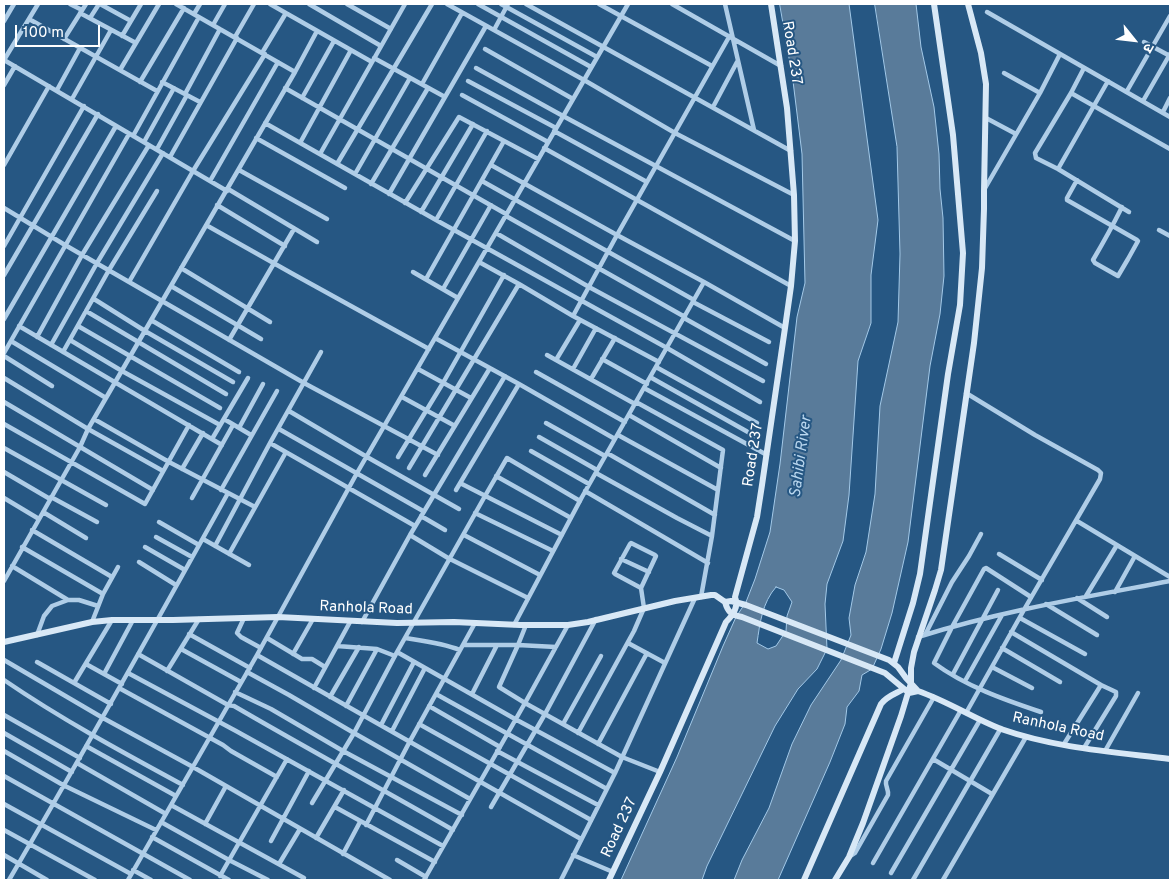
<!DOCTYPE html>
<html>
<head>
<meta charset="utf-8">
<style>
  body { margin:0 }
  #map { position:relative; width:1174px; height:884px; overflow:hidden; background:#265783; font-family:Overpass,"Noto Sans Devanagari",sans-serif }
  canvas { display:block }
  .frame { position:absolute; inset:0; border:5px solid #fff; pointer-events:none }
  .north { position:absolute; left:1109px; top:15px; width:50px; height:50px; -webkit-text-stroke:4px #265783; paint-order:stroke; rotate:119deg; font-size:14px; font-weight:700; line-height:20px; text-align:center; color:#fff }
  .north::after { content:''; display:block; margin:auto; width:18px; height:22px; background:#fff; clip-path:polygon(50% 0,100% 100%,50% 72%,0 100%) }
  .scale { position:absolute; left:15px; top:25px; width:85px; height:22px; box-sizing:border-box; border:2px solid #fff; border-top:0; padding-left:6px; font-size:15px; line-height:18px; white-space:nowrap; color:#fff; -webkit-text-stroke:4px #265783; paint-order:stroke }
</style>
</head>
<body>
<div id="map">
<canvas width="1174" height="884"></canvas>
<div class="frame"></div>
<div class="north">उ</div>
<div class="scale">100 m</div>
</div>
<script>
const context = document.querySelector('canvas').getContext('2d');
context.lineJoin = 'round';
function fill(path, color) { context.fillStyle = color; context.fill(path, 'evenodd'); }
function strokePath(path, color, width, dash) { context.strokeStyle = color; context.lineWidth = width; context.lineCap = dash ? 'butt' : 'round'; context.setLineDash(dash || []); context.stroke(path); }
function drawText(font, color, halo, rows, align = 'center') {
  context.font = font + ' Overpass,sans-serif'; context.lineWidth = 4; context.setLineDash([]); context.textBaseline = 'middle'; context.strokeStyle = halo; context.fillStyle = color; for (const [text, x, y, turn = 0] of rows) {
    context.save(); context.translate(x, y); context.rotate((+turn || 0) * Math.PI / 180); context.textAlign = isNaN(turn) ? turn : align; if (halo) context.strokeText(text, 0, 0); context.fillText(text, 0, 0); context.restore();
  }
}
const water = new Path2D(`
  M780,4H849L878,220L871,275V323L858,361L849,495L843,541L827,584L825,604L827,649L817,669L798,689L775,726L707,866L702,880H621L677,757L723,646L736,617L746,602L755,579L770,532L780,464L797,317L805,283L802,154L793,81ZM776,587L784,590L792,602L787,616L786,631L776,646L768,649L757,643C760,623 762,603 776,587Z
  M875,4H916L921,47L934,107L939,154L940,189L943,218L944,276L940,314L930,366L908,542L892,613L881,649L872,669L862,675L859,691L847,707L845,724L830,762L778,880H734L742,860L769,808L792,744L811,705L841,660L851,635L849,618L855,585L866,552L875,494L880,406L898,322L900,254L897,147Z`);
const street = new Path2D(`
  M70,4L82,10
  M100,4L131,21
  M176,4L295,72
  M270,4L372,62
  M309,4L381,46
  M347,4L391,29
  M447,4L584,80L675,133L794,195
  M478,4L591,67
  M501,4L597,57
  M526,4L791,151
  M599,4L712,66
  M672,4L781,66
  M725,4L754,130
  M987,12L1170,117
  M80,13L136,43
  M194,14L200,4
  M90,18L99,4
  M29,19L157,91
  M4,21L14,4
  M213,25L225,4
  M494,30L508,4
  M122,36L141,4
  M235,37L254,4
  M64,39L86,4
  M1144,42L1170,56
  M485,49L573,99
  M262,53L286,13
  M374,58L445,97
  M4,60L227,191
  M4,60L38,4
  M476,68L563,116L795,241
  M1084,68L1071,93L1035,153L1036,158L1058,169L1129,212
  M120,70L159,4
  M1004,73L1040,93
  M468,81L556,128
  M140,82L184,8
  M162,82L200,102
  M422,84L462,13
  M4,85L15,66
  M285,88L506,214
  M57,90L80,48
  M1127,91L1170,16
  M1071,93L1170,149
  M185,94L220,29
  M462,95L548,142
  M302,98L334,41
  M72,99L111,30
  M1143,101L1170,54
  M713,107L737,62
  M1163,112L1170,98
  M986,118L1016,134
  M265,123L436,220L667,348L760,402
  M554,131L647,182
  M133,136L199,17
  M256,138L345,188
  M144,142L174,88
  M300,143L351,50
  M544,148L791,286
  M157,149L187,95
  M320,154L405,4
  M170,157L237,38
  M337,164L432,4
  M4,165L49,86
  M491,165L617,235L704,282
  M1058,169L1108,81
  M239,170L327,219
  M355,174L410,78
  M1077,180L1067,198V200L1137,240L1138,241L1128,259L1118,276L1095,263L1093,260C1103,243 1113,225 1122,207
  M210,181L278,62
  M482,181L694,300
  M371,184L428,88
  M228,189L317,242
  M984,190L1040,93L1060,54
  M389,194L486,26
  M405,203L459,117L538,159
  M217,205L285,246
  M4,208L65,245L304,383L438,455
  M421,212L473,124
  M506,216L685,317
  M436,220L487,131
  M206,225L293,274L429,349
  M1159,230L1170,236
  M496,233L589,287L763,381
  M4,246L84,106
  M479,262L519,284L573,316L659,362
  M181,268L270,322
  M413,272L458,298
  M4,275L98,114
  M426,279L504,141
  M129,282L193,171L265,54
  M171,286L261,339
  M443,289L491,205
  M94,299L145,331L233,382
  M693,302L769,342
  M86,311L226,394
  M573,316L617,235L729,37
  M684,318L766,364
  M4,319L116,126
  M151,320L239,372
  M19,326L222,445
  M78,326L220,408
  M37,337L82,255L149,145
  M435,338L519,384L615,439
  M70,340L122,371L220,425
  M229,340L294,229
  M11,341L106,398
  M51,345L97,263L163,153
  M63,352L109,270L157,191
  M4,353L129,134
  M547,355L635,404
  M4,356L52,386
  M602,359L647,384
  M556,360L580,320
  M656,367L757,423
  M418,369L471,398
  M573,369L596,328
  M536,372L625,422
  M650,377L755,436
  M4,378L88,429L163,471
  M591,379L615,338
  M644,388L767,455
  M402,397L455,426
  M4,402L153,490
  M636,402L723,450L712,536L701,597
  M289,411L367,457L459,509
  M629,415L721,468
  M94,419L169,462L255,507
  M224,419L251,435
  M546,423L605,456
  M4,424L145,504L189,425
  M239,428L263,384
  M279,429L423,511
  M618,435L718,490
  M539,437L597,470
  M212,439L248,378
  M270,443L415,526
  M4,448L106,505
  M531,451L589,484
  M607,453L715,515
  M398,457L443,383L504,275
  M409,468L519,284
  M182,469L203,433
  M4,472L50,499
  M596,473L677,518L712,536
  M425,475L490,368
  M496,476L571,518
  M460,483L562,535
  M221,490L277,391
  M456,490L519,384
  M585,491L708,563
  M51,497L97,522
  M4,498L39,519
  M192,498L233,425
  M43,512L86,538
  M475,513L553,551
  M421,516L445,530
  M1077,521L1170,577
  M159,522L199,545
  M32,530L112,577
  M410,535L448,558L528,598
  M464,535L540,575
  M156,537L192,557
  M203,539L249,565
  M215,546L270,443L321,352
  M22,547L103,594
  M145,547L185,570
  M229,554L286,452
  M999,554L1042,580
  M621,559L649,572
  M139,562L176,585
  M12,566L68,600
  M4,581L80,447L88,429L295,72L317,31
  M1115,592L1135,556
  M1086,596L1117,545
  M1031,597L986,568L984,569L952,627L934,663C965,686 1005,700 1041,712
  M1077,598L1107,617
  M1046,604L1097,635
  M244,618L237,633L241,637L261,648
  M1020,618L1085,654
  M92,622L103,594L118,567
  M362,622L410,535L505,376
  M514,625L582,497L704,282L785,328
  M526,625L518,645L499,687L525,703L622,757L660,772
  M1011,632L1101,685L1116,692V696L1084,748
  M189,634L250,668
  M37,635L44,616L52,606L68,600H79L98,606
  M925,635L952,582L969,556L981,534
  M918,637C1001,611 1086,597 1170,581
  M267,638L302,659H312L325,667
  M405,638C424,641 442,643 460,650
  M628,643L665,663
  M463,645H518L556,647
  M337,646L377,649L395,656
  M1002,648L1060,682
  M181,649L241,682
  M397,652L515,719L615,773
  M138,654L228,705L234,706C306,748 380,788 453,830
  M293,654L313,619
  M257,655L581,839
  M4,660L103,718L193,767L390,880
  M37,662L111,704
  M86,664L122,684
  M992,667L1032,688
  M167,671L199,619
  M247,672L289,695L354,733L470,799
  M128,673L236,731L443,846
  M104,674L133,620
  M953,674L998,590
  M4,680C61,719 122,752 183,785
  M965,681L1002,615
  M74,683L112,620
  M119,688L223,745L231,751L277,777
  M314,688L350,622
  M235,692L271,709L343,751L462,815
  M436,694L607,789
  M472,694L497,645
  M330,697L359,647
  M346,706L377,649
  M429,706L500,747
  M966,713L1025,608L1100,479L1101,473L1098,470L1035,435L966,393
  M4,715L80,758
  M419,724L591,820
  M563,724L601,656
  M381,725L414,662
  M392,731L425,668
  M4,733L72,772
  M578,733L634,631L644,608L641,588L656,556L655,555L631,543L630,544L614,573L615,574L641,588
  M598,744L647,653
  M1064,744L1101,685
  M86,746L176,796
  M4,751L63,785L156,830
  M497,751L598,805
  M1105,751L1138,693
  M933,759L992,794
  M77,763L166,814
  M4,776L190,880
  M312,803L354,733L397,652L485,496L507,458L580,501
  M4,804L131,874
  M171,805L304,878
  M335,807L435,862
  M491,807L545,714L596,619
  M161,822L229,860L268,880
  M205,824L226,786
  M366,825L410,741L475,623
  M4,830L95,880
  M152,837L229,880
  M316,838L344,790
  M271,841L309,771
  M343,854L360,822
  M4,855L47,880
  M573,855L613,872
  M849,857L855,853L888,795C889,790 885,786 886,781L934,697
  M397,860L426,877
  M873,863L961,710
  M279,864L300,829
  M133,870L151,880
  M891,873L980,720
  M220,876L287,759
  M9,880C84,752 156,623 228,493
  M128,880L257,655L357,473L628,4
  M424,880L525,703L568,625
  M561,880L615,773L695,598
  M913,880L1001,728
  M943,880L1026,737`);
const secondary = new Path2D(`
  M731,601L746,605L889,660L898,667L906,678L918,691L909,693L885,673L742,617C732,615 728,613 725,602Z
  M4,642L92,622L112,620H173L278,617L397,623L454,622L520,625H568L588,622L675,601L711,595H715L725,602
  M894,663L913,603L920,574L948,374L960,305L963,253L953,135L934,4
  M918,691C947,701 973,718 1001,729C1055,748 1114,752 1170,759
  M609,880L660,772L726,622C733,615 739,607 735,597L757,517L762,485L785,328L791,286L795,241L794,195L787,108L771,4
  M804,880L881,704C887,696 895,694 904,689
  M835,880L849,857L863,823L901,716L911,683V668L914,652L935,590L941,570L974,343L982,268L984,209V191L986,84L981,53L968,4`);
const streetNames = [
  ["Road 237",791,53,81],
  ["Road 237",754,455,-81],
  ["Ranhola Road",366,609,2],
  ["Ranhola Road",1058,728,12],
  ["Road 237",620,828,-65]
];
const waterNames = [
  ["Sahibi River",802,457,-82]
];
fill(water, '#597b9a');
strokePath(water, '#a3c9e8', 1);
strokePath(street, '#afcde7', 4.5);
strokePath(secondary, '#d8e8f6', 6);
drawText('15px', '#fff', '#265783', streetNames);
drawText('italic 16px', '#bad7ef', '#265783', waterNames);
</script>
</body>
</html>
